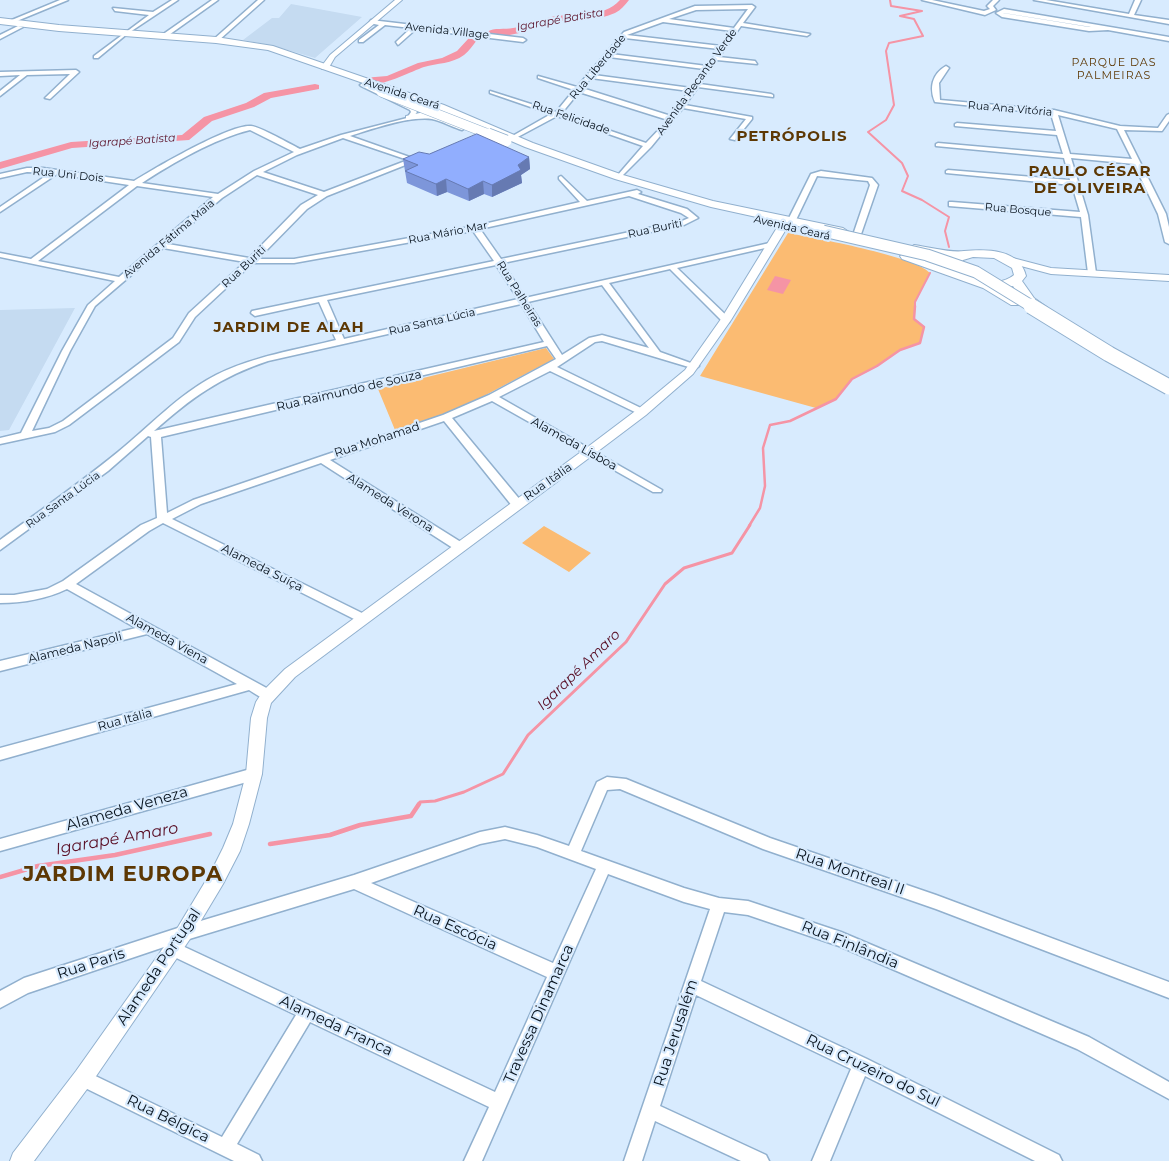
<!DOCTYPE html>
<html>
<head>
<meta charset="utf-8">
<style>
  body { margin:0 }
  canvas { display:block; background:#d8ebfe }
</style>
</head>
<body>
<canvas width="1169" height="1161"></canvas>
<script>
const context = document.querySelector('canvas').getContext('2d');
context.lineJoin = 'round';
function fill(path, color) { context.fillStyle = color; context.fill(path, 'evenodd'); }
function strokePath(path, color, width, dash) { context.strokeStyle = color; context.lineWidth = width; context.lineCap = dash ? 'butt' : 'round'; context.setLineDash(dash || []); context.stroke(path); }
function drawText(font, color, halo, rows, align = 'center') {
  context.font = font + ' Montserrat,sans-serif'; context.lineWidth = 4.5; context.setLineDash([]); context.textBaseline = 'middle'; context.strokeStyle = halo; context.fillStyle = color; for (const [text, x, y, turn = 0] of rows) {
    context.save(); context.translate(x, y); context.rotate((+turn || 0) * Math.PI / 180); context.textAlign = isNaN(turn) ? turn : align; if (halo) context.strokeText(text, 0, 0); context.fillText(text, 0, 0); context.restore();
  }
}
const built = new Path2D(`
  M291,4L362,17L315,58L274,46L243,40L272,18H279Z
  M75,308L9,430L0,431V310Z`);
const green = new Path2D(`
  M788,233C814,238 915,256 930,273L915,302L914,319L924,327L920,343L900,350L877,366L852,379L836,399L816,408L700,376Z
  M546,348L554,359L482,397L442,415L395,430L378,389Z
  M544,526L591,553L569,572L522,543Z`);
const water = new Path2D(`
  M775,276L791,280L783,294L767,290Z`);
const streamFar3 = new Path2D(`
  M890,0L891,6L922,11L900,16L914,19L923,36L889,43L886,51L894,105L886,120L868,132L902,163L908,176L902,191L922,200L949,217L945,231L949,247
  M915,307V302L930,273`);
const streamFar2 = new Path2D(`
  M749,526L760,508L765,486L763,448L770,425L790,421L836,399L852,379L877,366L900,350L920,343L924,327L914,319L915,306`);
const streamFar1 = new Path2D(`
  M418,805L420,802L435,801L464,792L503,774L528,735L626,642L665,584L684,568L732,553L750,525`);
const stream = new Path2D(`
  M270,844L330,835L360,825L411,816L419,804
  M0,877L38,866L115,855L210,834`);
const river = new Path2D(`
  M620,0H629C625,5 621,10 615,13C596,22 574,19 554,22C538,25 502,44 487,32C494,27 505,30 513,28C526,27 538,20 551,17C574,12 603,19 620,0Z
  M472,37L477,40C473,45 469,51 464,55C452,64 437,63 424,67C409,72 372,93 358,81L363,78L387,76L418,63L442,58L457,51L469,38Z
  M315,84L319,85V89L271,98L254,107L212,121L189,140L72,148L0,169V162L71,142L182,135L204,117L246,103L264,93Z`);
const minor = new Path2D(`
  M60,0H68L12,23L7,22Z
  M172,0H178L127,34L98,58H94V56L149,15L115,11L113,8L153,12Z
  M212,0H218L166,37H162V35Z
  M258,0H264L218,41H214V39Z
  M922,0H932L984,11L990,9L987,6L993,0H999L993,6L996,10L985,15Z
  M1034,0H1046L1129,14L1135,0H1141L1134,15L1169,20V24Z
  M752,5L755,7L743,23L810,34L807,36L741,26L719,57L755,61L757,64L717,60L700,84L771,94L773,95V97L698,87L685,105L752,117V119L735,140L730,139L746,119L683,108L651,147L619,179L615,177L617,176L643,146L557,116L514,139L509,138L551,114L490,93V91L556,112L574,90L538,78V76L577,87L624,32L695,6ZM748,9L734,28L669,19L696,10ZM663,22L732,31L721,46L627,35ZM625,38L719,49L707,66L611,54ZM609,57L704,69L691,88L594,75ZM591,78L689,91L671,116L582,88ZM579,92L668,120L646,143L561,114Z
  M1004,9L1169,37V41L1108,30L1089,31L1002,17L996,13ZM1003,13H1004L1091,27H1089Z
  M371,20L523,38L526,40L523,42L416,29L398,45L396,42L411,28L385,25L363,42H359V40L379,25L369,23Z
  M18,26L23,27L0,39V35Z
  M946,66L949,68L939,83L940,100L1054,110L1120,126L1158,128L1167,115L1169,114V121L1162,131L1124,130L1166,214L1169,227V244L1165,242L1158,214L1134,164L1071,158L1088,215L1096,273L1092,275L1088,273L1081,217L949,206V202H952L1080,212L1072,185L946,173V171L948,170L1070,180L1064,158L936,146V144L938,143L1063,154L1057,135L955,126V124L957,123L1056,131L1051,114L935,102C929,88 932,74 946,66ZM1058,115L1117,129L1132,159L1070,154Z
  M76,70L79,72L78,73L50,99L45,98L70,74L27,75L0,96V91L20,75L0,76V72Z
  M363,83L414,108L417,112L414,116H433L465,128L462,130C452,127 442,121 432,119C409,116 372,129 350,136L418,160L327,196L307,209L258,259H294L475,226L580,202L559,179V177L561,176L587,201L637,190L641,192L638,194L687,209L698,218L684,225L503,263L525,298L774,242V246L677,268L729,318V322H723L670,269L609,283L660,352L699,366L695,369L692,368L602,341L595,342L557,367L645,410V414H639L550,371L499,397L662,490L661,492H653L492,401L452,418L521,501L522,504L521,507H513L444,421L330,460L464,544L465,547L464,550H456L321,463L201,504L172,519L366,615L368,618L366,621H358L163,523L149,531L76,584L272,691L274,695L272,699C264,701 256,694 249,690L0,760V748L237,684L147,634L0,671V661L136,628L67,589C46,599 23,603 0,603V595H14L47,589L63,581L141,525L157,518L151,437L148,436L108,471L0,550V540C40,511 80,483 118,452C150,426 179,394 216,375C254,356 296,350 336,340L319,302L255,316L251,313L252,311L494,261L473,231L294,263H253L195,317L179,342L69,425L55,432L0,444V438L21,433L62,351L88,305L115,281L0,257V253L31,259L129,185L57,174L0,212V207L50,173L27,172L0,178V174L27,168H43L134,181C155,168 230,124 251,126C261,127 290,144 300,149L341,135L407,118L411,112L410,110L361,86L360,85ZM250,130L294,152L254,171L218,194L142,183C174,162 214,139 250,130ZM343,138L408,160L324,192L263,172L297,155ZM257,175L318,195L301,205L249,258L168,244L222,198ZM137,186L213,197L119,277L38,261ZM629,196L681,213L689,218L682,221L501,259L480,229ZM163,248L245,262L189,313L173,338L63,421L49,428L32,431L70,351L95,306ZM496,265L518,299L344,339L327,300ZM602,285L649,348L602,335L589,338L562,355L528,302ZM521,304L544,342L154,431C191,398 220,377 268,361ZM547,346L556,359L489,395L443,415L193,500L167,513L161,437Z
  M821,171L872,178L878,185L860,237L853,235L870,185L868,181L817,176L795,222L791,224L787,222L811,174Z
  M254,768L259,770L261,774L259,778L254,780L0,851V839Z
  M607,777L626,779L770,838L936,895L1169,982V998L936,909L763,849L620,789L607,790L581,851L684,888L719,898L748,901L841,932L1089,1037L1169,1082V1099L1077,1049L839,946L748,915L724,912L701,981L867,1059L1059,1155L1062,1161H1035L865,1076L830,1161H812L851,1069L696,995L660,1106L766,1155L769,1161H741L655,1121L642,1161H624L710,909L684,902L608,874L482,1161H464L489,1107L310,1022L237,1144L259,1155L262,1161H234L77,1084L75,1078L77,1072L83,1070L222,1137L296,1015L168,954L165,949L167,946L28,993L0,1008V991L24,978L184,926L354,875L480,832L505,827L537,835L569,846L597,782ZM505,839L537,847L596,869L553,963L371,883L480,844ZM354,889L547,977L495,1092L176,943Z`);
const tertiary = new Path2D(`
  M395,0H402L335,57L328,69H322L321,67L330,55Z
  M783,223L788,226L731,320L693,374L646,415L593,455L295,677L271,703L267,718L262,774L249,824L240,851L223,884L190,939L90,1085L34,1161H10L13,1153L76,1071L178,927L211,872L223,848L233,824L246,774L251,718L256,702L263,691L285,669L585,449L638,409L685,370L721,319L778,226Z
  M1009,257L1051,268L1169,275V281L1051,274L1006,262V258Z`);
const primary = new Path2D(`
  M0,18L59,25L216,37L273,46L444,105L533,143L623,175L713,201L843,228L849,232L843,236L711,207L615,179L525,147L451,115H435L406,120V116L438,109L268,50L216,43L59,31L0,24Z
  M914,245C928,247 951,253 964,251C987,249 1020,249 1026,276L1022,281L1034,298L1048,308L1041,312L1024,304L1013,286L1002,289L1021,299L1022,302L1021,305H1011L983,288L902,259L900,256L906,252L949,267L948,264L952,257L910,252L908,249ZM973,257L994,258L1012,268L1014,275C998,288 969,282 960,264L963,260Z`);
const primaryBridgeFar2 = new Path2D(`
  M381,92L491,135`);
const primaryBridgeFar1 = new Path2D(`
  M488,134L506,141
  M823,231L927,255L976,272L1033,307`);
const primaryBridge = new Path2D(`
  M1031,306L1109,354L1169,387`);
const wall = new Path2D(`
  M429,154L529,157L530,169L521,175L522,183L492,197L484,194L469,201L447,192L437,196L407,183L403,159Z`);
const shadedWall = new Path2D(`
  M529,157L530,169L521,175L522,183L492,197V185Z
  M446,179L447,192L437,196L436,184Z
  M483,181L484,194L469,201L468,189Z`);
const building = new Path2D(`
  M477,134L529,157L518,165L521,170L492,185L483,181L468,189L446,179L436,184L405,171L418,165L403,159L419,152L429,154Z`);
const farWaternames = [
  ["Igarapé Batista",560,20,-10],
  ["Igarapé Batista",132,141,-4]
];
const farStreetnames = [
  ["Avenida Village",447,31,6],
  ["Rua Liberdade",598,67,-50],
  ["Avenida Recanto Verde",697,82,-54],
  ["Avenida Ceará",402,94,18],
  ["Rua Ana Vitória",1010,109,5],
  ["Rua Felicidade",571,118,19],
  ["Rua Uni Dois",68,175,6],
  ["Rua Bosque",1018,210,5],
  ["Avenida Ceará",792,228,13],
  ["Rua Buriti",655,229,-12],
  ["Rua Mário Mar",448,233,-11],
  ["Avenida Fátima Maia",169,239,-40],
  ["Rua Buriti",244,267,-43],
  ["Rua Palheiras",519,294,58],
  ["Rua Santa Lúcia",432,322,-13],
  ["Rua Santa Lúcia",63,500,-36]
];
const farNeighbourhoodnames = [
  ["PARQUE DAS",1114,63],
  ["PALMEIRAS",1114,76]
];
const streetNames = [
  ["Rua Raimundo de Souza",349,391,-13],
  ["Rua Mohamad",377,440,-18],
  ["Alameda Lisboa",574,444,29],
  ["Rua Itália",548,482,-35],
  ["Alameda Verona",390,503,32],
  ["Alameda Suíça",262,568,27],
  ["Alameda Viena",167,639,29],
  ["Alameda Napoli",75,648,-14],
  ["Rua Itália",125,720,-15]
];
const waterNames = [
  ["Igarapé Amaro",579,670,-44]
];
const farDistrictnames = [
  ["PETRÓPOLIS",792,137],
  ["PAULO CÉSAR",1090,172],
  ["DE OLIVEIRA",1090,189],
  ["JARDIM DE ALAH",289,328]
];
const nearStreetnames = [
  ["Alameda Veneza",127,809,-16],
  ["Rua Montreal II",850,872,19],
  ["Rua Escócia",455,928,24],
  ["Rua Finlândia",850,945,22],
  ["Rua Paris",91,964,-18],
  ["Alameda Portugal",159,967,-56],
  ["Travessa Dinamarca",539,1014,-66],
  ["Alameda Franca",336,1026,25],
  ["Rua Jerusalém",676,1033,-72],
  ["Rua Cruzeiro do Sul",873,1071,26],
  ["Rua Bélgica",168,1119,26]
];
const nearWaternames = [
  ["Igarapé Amaro",117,839,-10]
];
const nearDistrictnames = [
  ["JARDIM EUROPA",123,875]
];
fill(built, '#c5dbf1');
fill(green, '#fbbb72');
fill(water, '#f594a5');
strokePath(streamFar3, '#f594a5', 2);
strokePath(streamFar2, '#f594a5', 2.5);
strokePath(streamFar1, '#f594a5', 3);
strokePath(stream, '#f594a5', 4.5);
fill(river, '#f594a5');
strokePath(minor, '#91b0ce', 3);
strokePath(tertiary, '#91b0ce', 2);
strokePath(primary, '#91b0ce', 2);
fill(minor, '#fff');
fill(tertiary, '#fff');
fill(primary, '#fff');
strokePath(primaryBridgeFar2, '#91b0ce', 10, []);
strokePath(primaryBridgeFar1, '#91b0ce', 13, []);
strokePath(primaryBridge, '#91b0ce', 17, []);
strokePath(primaryBridgeFar2, '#fff', 9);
strokePath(primaryBridgeFar1, '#fff', 11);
strokePath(primaryBridge, '#fff', 15);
fill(wall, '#7d96da');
fill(shadedWall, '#667ab2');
fill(building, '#91aefe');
strokePath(building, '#667ab2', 1);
drawText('italic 11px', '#590e25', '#d8ebfe', farWaternames);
drawText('11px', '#06111c', '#d8ebfe', farStreetnames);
context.letterSpacing = '1px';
drawText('11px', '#5d3804', '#d8ebfe', farNeighbourhoodnames);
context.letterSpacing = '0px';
drawText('12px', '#06111c', '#d8ebfe', streetNames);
drawText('italic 14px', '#590e25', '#d8ebfe', waterNames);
context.letterSpacing = '1px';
drawText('bold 15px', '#5d3804', '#d8ebfe', farDistrictnames);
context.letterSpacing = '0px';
drawText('15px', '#06111c', '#d8ebfe', nearStreetnames);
drawText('italic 16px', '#590e25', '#d8ebfe', nearWaternames);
context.letterSpacing = '1px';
drawText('bold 21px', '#5d3804', '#d8ebfe', nearDistrictnames);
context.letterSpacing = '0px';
</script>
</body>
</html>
